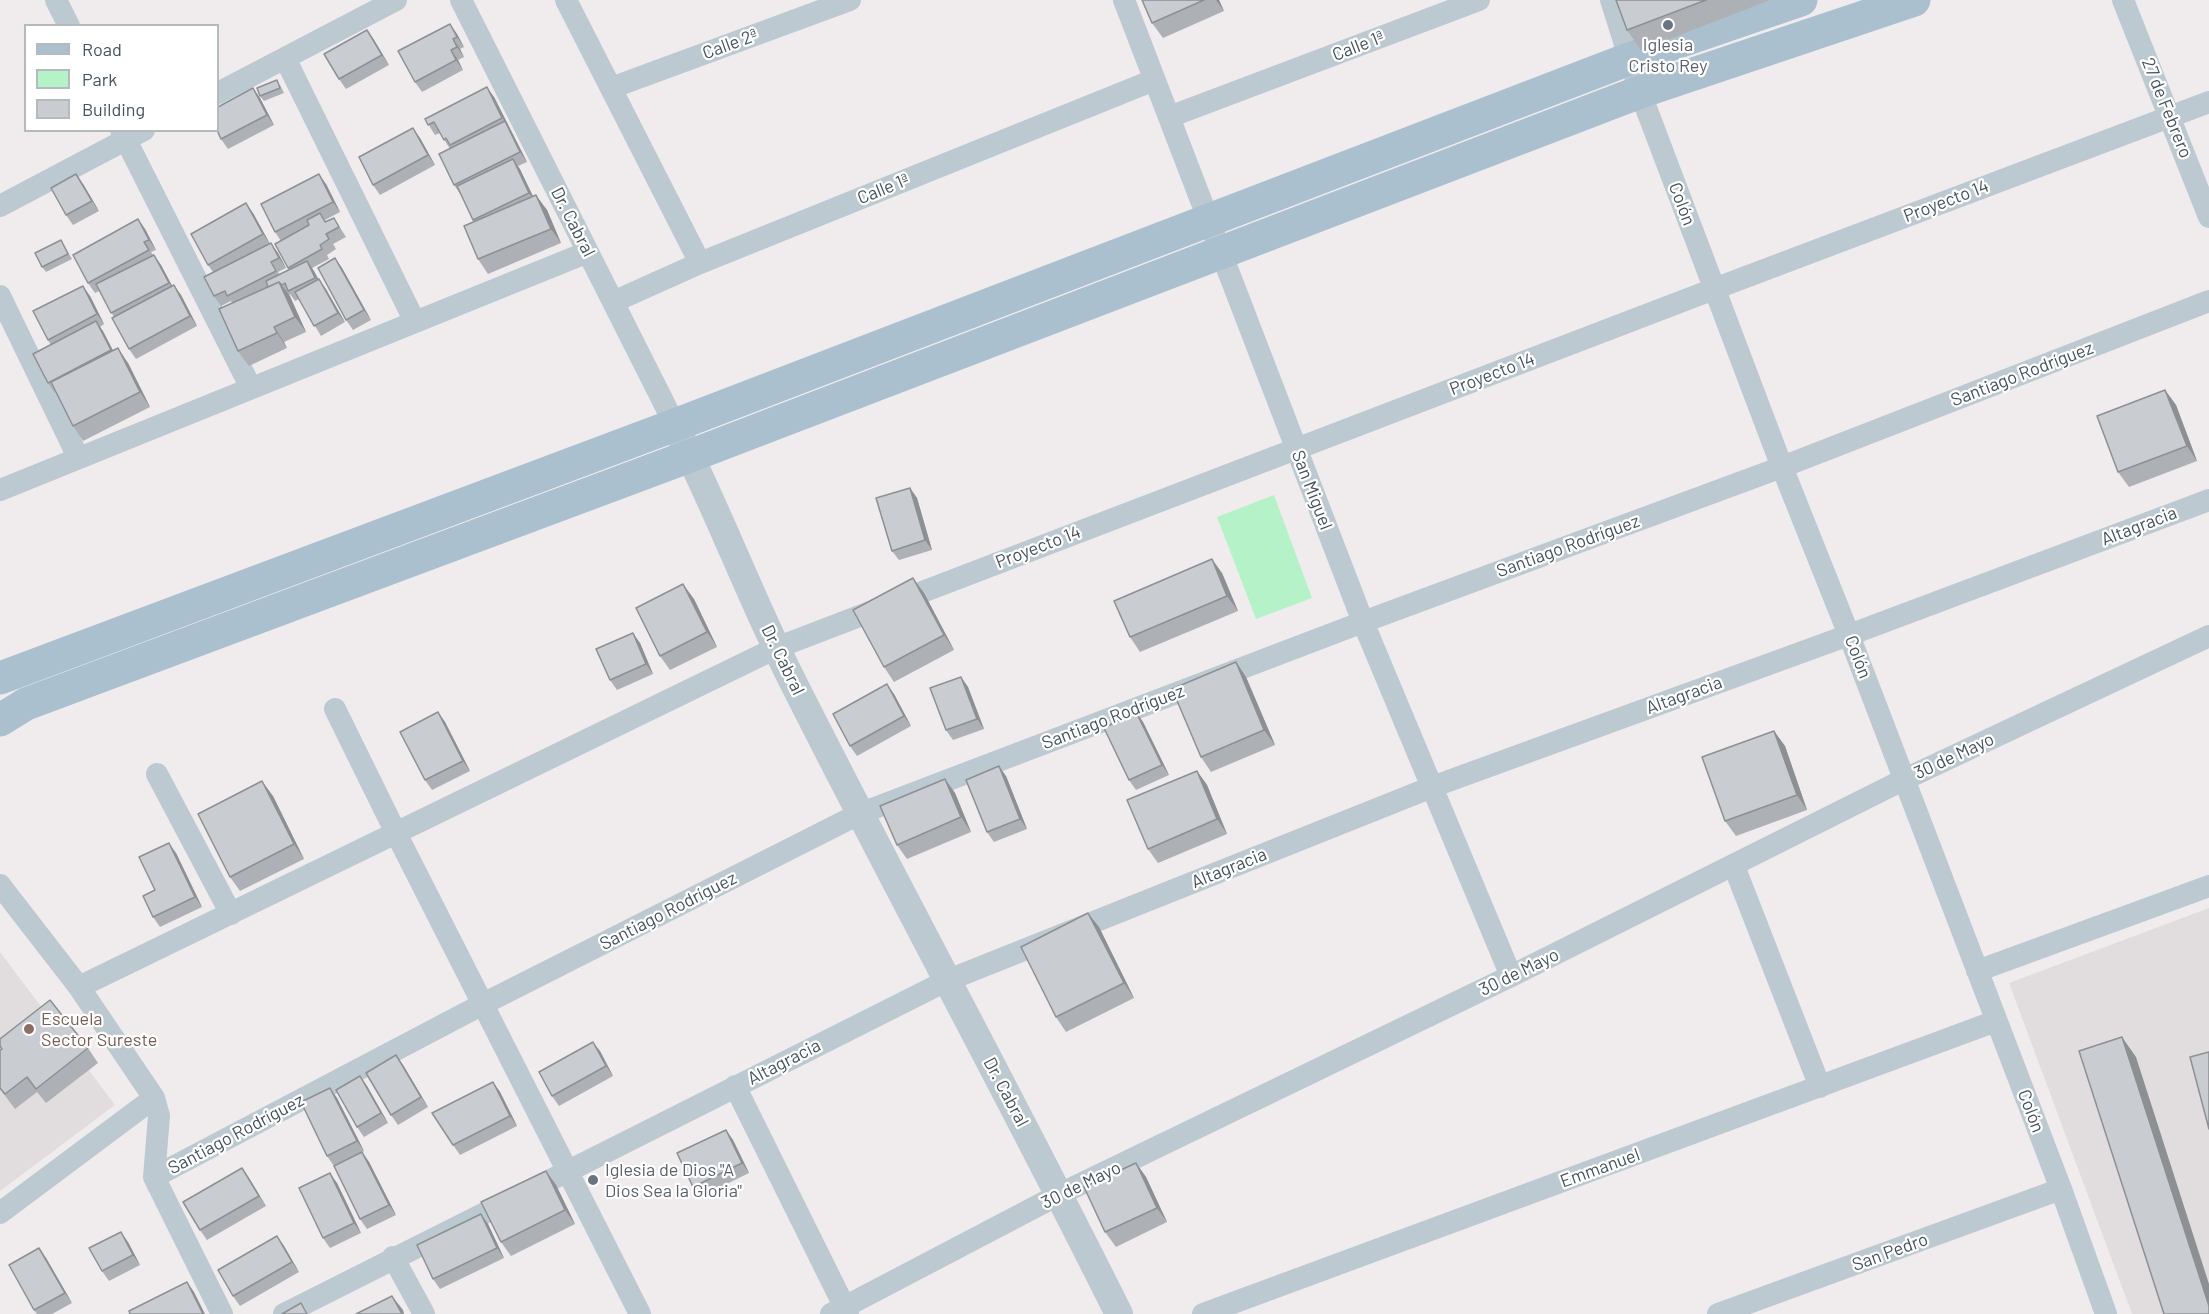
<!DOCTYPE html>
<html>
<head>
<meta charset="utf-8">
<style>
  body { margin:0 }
  #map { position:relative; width:2209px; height:1314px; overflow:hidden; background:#f0eced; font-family:Barlow,sans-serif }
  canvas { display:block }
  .legend { position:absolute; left:24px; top:24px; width:195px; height:108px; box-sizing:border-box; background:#fff; border:2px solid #b4babd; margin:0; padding:8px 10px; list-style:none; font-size:18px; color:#44535b }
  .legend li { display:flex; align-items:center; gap:12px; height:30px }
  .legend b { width:30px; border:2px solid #b4babd }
</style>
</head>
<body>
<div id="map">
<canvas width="2209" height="1314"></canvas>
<ul class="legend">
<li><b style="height:8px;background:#aac0ce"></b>Road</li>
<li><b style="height:16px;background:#b6f2c7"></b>Park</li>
<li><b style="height:16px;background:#c9cdd2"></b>Building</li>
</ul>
</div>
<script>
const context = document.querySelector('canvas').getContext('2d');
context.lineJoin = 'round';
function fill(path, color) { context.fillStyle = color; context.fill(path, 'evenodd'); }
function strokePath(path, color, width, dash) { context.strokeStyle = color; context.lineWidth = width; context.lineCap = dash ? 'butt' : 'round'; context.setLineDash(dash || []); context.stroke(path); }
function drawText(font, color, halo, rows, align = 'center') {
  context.font = font + ' Barlow,sans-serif'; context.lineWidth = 4.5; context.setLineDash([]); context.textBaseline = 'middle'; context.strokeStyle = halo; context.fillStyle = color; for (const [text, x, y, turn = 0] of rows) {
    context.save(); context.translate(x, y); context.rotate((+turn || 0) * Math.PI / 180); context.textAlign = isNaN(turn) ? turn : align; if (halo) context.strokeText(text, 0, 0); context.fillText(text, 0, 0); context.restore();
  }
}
const education = new Path2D(`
  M2209,908V1314H2132L2009,983Z
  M0,952L115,1105L0,1191Z`);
const green = new Path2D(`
  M1274,495L1312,598L1256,619L1217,517Z`);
const minor = new Path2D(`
  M56,0L69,26
  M461,0L675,425
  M566,0L700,263
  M1124,0L1363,622L1511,976
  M1611,0L1640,92L1782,467L1849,635L2061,1189L2106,1314
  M2123,0L2209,217
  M285,58L415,322
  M611,88L850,0
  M218,93L396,0
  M1169,117L1479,0
  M121,130L251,388
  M0,206L144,130
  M0,296L78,457
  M613,302L700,263L1154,80
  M0,490L588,252
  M335,709L396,833L640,1314
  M157,774L231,914
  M1734,866L1820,1087
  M0,885L79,987L154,1098L159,1116L154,1177L222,1314
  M1977,971L2209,886
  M79,987L776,648L1714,289L2209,102
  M735,1086L848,1314
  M154,1177L483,1004L859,814L1363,622L1782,467L2209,301
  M0,1213L154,1098
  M393,1257L424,1314
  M284,1314L946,981L1432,787L1849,635L2209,500
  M831,1314L1060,1194L1511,976L1905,779L2209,636
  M1203,1314L1996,1021
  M1718,1314L2061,1189`);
const tertiary = new Path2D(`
  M680,436C720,515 751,599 791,678C898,891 1013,1100 1119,1314`);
const primary = new Path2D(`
  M0,678L675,425L1629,59L1801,0
  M0,720L26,704L690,456L1640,92L1914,0`);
const wall = new Path2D(`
  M1142,0H1219L1224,11L1163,38L1152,23Z
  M1616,0H1770L1641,50L1627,30Z
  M450,24L457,34L464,47L460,49L464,57L458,60L463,70L422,92L415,82Z
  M367,30L374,40L389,65L346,89L339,79Z
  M280,85L284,93L264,101L260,96Z
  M253,88L260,98L274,125L228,149L221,139Z
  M494,97L527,162L518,166L533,196L547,210L561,243L488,274L478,259L474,222L461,195L454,185L450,149L440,133L435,135L425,119Z
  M420,138L435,165L380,195L373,185Z
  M83,184L99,211L73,225L66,215Z
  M326,184L340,212L325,220L326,222L334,218L346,237L333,244L336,249L327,255L329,259L312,268L345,322L321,336L299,299L295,301L290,294L289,295L306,332L284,342L287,348L249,366L238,351L232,303L231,301L221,306L214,296L213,272L208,265L253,213L270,244L278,253L286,268L278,272L279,274L289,270L275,244L281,241L275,232Z
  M138,219L145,229L156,250L151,252L161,265L172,286L181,295L197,326L136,359L129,349L114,317L99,291L95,293L88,283Z
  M64,245L72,259L46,272L42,267Z
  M335,258L342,268L371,320L353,330L346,320Z
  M90,296L104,324L100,327L113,351L128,363L150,407L83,441L73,426L56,392L55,393L48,383L51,345L48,340Z
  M2165,390L2176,405L2197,461L2129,487L2118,472Z
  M910,488L917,498L932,550L899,560L892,551Z
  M1222,573L1238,611L1140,652L1130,637Z
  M913,578L924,593L954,650L894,682L884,667Z
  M694,599L717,647L670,670L660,656Z
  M640,643L653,674L617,690L610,680Z
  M1236,662L1246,677L1275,745L1211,772L1201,757Z
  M961,677L968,687L984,729L953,740L946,730Z
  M894,694L911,726L857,756L850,746Z
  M438,712L445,722L470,771L432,790L425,780Z
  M1136,712L1143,722L1169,775L1136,790L1129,780Z
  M1774,731L1785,746L1807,810L1736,836L1725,821Z
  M1197,771L1207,785L1227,834L1158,863L1148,849Z
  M1006,776L1027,829L994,842L987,832Z
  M945,779L955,793L971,832L907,859L897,845Z
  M273,796L304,859L240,891L230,877Z
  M176,853L202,907L160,927L153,917L155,890Z
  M1099,927L1134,998L1066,1032L1056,1017Z
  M88,1048L98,1063L46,1103L37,1092L15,1109L0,1089V1050Z
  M600,1051L613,1076L559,1106L552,1096Z
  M403,1065L428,1107L398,1125L391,1115Z
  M360,1076L367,1086L388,1123L364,1137L357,1127Z
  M493,1082L500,1092L517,1126L460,1155L453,1145Z
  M330,1088L337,1098L364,1151L334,1166L327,1156Z
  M726,1130L733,1140L749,1173L700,1197L693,1187Z
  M362,1152L369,1162L396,1215L367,1229L360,1219Z
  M1136,1163L1146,1177L1167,1222L1116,1247L1105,1232Z
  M242,1168L266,1206L207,1240L200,1230Z
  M546,1171L556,1185L575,1224L511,1256L501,1242Z
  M337,1183L361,1233L330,1248L323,1238Z
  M481,1214L488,1224L504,1258L440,1289L433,1279Z
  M277,1236L284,1246L299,1272L240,1306L233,1296Z
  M128,1242L140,1265L109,1281L102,1271Z
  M46,1258L72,1303L52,1314H37L34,1310Z`);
const shadedWall = new Path2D(`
  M1216,0H1219L1224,11Z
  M450,24L457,34L464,47L457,37Z
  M367,30L374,40L389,65L382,55Z
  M453,39L460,49L464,57L457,47Z
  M451,50L458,60L463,70L456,60Z
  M487,87L494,97L527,162L520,152Z
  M253,88L260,98L274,125L267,115Z
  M413,128L420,138L435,165L428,155Z
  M513,159L520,169L536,203L529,193Z
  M76,174L83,184L99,211L92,201Z
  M319,174L326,184L340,212L333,202Z
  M536,195L547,210L561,243L551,229Z
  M246,203L253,213L270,244L263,234Z
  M138,219L145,229L156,250L149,240Z
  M271,243L278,253L286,268L279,258Z
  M154,255L161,265L176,293L169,283Z
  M335,258L342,268L371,320L364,310Z
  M307,261L314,271L322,288L315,278Z
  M319,279L326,289L345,322L338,313Z
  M279,282L290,296L306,332L295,317Z
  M174,285L181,295L197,326L190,316Z
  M83,286L90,296L104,324L97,314Z
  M96,321L103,331L118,360L111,350Z
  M274,327L284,342L287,348L277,333Z
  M118,348L128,363L150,407L140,392Z
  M2165,390L2176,405L2197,461L2187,446Z
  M910,488L917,498L932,550L925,540Z
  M1212,559L1222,573L1238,611L1227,596Z
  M913,578L924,593L954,650L944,635Z
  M683,584L694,599L717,647L707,632Z
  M633,633L640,643L653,674L646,664Z
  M1236,662L1246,677L1275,745L1264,730Z
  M961,677L968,687L984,729L977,719Z
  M887,684L894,694L911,726L904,716Z
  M438,712L445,722L470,771L463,761Z
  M1136,712L1143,722L1169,775L1162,765Z
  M1774,731L1785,746L1807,810L1797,795Z
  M999,766L1006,776L1027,829L1020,819Z
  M1197,771L1207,785L1227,834L1217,819Z
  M945,779L955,793L971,832L961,817Z
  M262,781L273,796L304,859L294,844Z
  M169,843L176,853L202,907L195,897Z
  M1088,913L1099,927L1134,998L1124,983Z
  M2122,1037L2136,1057L2209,1284V1306Z
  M593,1042L600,1051L613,1076L606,1066Z
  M396,1055L403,1065L428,1107L421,1097Z
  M360,1076L367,1086L388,1123L381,1113Z
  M493,1082L500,1092L517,1126L510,1116Z
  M330,1088L337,1098L364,1151L357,1141Z
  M726,1130L733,1140L749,1173L742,1163Z
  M362,1152L369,1162L396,1215L389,1205Z
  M1136,1163L1146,1177L1167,1222L1157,1208Z
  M242,1168L249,1178L266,1206L259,1196Z
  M546,1171L556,1185L575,1224L565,1210Z
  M330,1173L337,1183L361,1233L354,1223Z
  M481,1214L488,1224L504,1258L497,1248Z
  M121,1232L128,1242L140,1265L133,1255Z
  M277,1236L284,1246L299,1272L292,1262Z
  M39,1248L46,1258L72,1303L65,1293Z
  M187,1282L194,1292L205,1314H203Z
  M392,1296L403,1310L404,1314H402Z`);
const building = new Path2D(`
  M1142,0H1204L1152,23Z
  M1616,0H1706L1627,30Z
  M450,24L457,37L453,39L457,47L451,50L456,60L415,82L398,51Z
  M367,30L382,55L339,79L324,54Z
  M277,80L280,88L260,96L257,88Z
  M487,87L502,118L450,145L446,138L444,140L434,122L428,125L425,119Z
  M253,88L267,115L221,139L217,130L218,107Z
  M505,121L520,152L454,185L439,154Z
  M413,128L428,155L373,185L359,157Z
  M513,159L529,193L473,220L457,186Z
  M76,174L92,201L66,215L51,188Z
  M319,174L333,202L275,232L261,204Z
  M536,195L551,229L478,259L464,226Z
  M246,203L263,234L208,265L191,234Z
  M320,213L325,222L334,218L339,227L326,234L329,239L320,245L322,249L288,268L275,244L309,225L307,220Z
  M138,219L149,240L144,242L149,250L88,283L73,255Z
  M61,240L68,254L42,267L35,253Z
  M271,243L279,258L271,262L276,271L227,296L225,291L214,296L204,277Z
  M154,255L169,283L111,313L96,284Z
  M335,258L364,310L346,320L318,268Z
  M307,261L315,278L288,291L285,283L282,285L279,282L268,287L266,281Z
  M319,279L338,313L314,326L295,292Z
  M279,282L295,317L274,327L277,333L238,351L219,309Z
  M174,285L190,316L129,349L112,318Z
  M83,286L97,314L48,340L33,311Z
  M96,321L111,350L48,383L33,354Z
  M118,348L140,392L73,426L51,382Z
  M2165,390L2187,446L2118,472L2097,416Z
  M910,488L925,540L892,551L876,498Z
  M1212,559L1227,596L1130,637L1114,601Z
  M913,578L944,635L884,667L853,610Z
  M683,584L707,632L660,656L636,608Z
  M633,633L646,664L610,680L596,649Z
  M1236,662L1264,730L1201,757L1172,689Z
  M961,677L977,719L946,730L930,688Z
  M887,684L904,716L850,746L833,714Z
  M438,712L463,761L425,780L400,732Z
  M1136,712L1162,765L1129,780L1104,728Z
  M1774,731L1797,795L1725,821L1702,757Z
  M999,766L1020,819L987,832L966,780Z
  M1197,771L1217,819L1148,849L1127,800Z
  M945,779L961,817L897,845L880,806Z
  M262,781L294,844L230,877L198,814Z
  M169,843L195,897L153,917L143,896L155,890L139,857Z
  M1088,913L1124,983L1056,1017L1021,947Z
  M50,1000L88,1048L36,1089L27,1077L5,1094L0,1088V1050L2,1049L0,1046V1039Z
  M2122,1037L2209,1306V1314H2164L2079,1051Z
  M593,1042L606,1066L552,1096L539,1072Z
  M2209,1052V1129L2190,1057Z
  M396,1055L421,1097L391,1115L366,1073Z
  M360,1076L381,1113L357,1127L336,1090Z
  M493,1082L510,1116L453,1145L432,1113Z
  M330,1088L357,1141L327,1156L301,1102Z
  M726,1130L742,1163L693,1187L677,1153Z
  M362,1152L389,1205L360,1219L334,1166Z
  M1136,1163L1157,1208L1105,1232L1084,1187Z
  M242,1168L259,1196L200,1230L183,1202Z
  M546,1171L565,1210L501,1242L481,1202Z
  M330,1173L354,1223L323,1238L299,1188Z
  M481,1214L497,1248L433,1279L417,1245Z
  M121,1232L133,1255L102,1271L89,1248Z
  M277,1236L292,1262L233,1296L218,1270Z
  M39,1248L65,1293L34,1310L9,1265Z
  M187,1282L203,1314H130L129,1311Z
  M392,1296L402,1314H356Z
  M301,1303L307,1314H282Z`);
const markers = [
  [1668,25,6,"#6b7280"],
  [29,1029,6,"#8d6e63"],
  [593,1180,6,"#6b7280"]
];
const streetNames = [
  ["Calle 2ª",730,44,-20],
  ["Calle 1ª",1358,46,-21],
  ["27 de Febrero",2167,108,68],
  ["Calle 1ª",883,189,-22],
  ["Proyecto 14",1946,201,-21],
  ["Colón",1682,204,69],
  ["Dr. Cabral",573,222,63],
  ["Proyecto 14",1492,374,-21],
  ["Santiago Rodríguez",2022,374,-21],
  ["San Miguel",1312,490,69],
  ["Altagracia",2139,526,-21],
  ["Santiago Rodríguez",1568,546,-20],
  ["Proyecto 14",1038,547,-21],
  ["Colón",1858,657,69],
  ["Dr. Cabral",783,660,64],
  ["Altagracia",1684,695,-20],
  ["Santiago Rodríguez",1113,717,-21],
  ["30 de Mayo",1954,756,-25],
  ["Altagracia",1229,868,-22],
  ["Santiago Rodríguez",668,911,-27],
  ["30 de Mayo",1519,972,-26],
  ["Altagracia",784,1062,-27],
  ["Dr. Cabral",1006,1092,62],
  ["Colón",2031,1111,69],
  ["Santiago Rodríguez",236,1134,-28],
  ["Emmanuel",1600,1168,-20],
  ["30 de Mayo",1081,1185,-26],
  ["San Pedro",1890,1252,-20]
];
const worshipNames = [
  ["Iglesia",1668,45],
  ["Cristo Rey",1668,66],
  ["Iglesia de Dios \"A",605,1170,"left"],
  ["Dios Sea la Gloria\"",605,1191,"left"]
];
const educationNames = [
  ["Escuela",41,1019],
  ["Sector Sureste",41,1040]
];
fill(education, '#e1dddf');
fill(green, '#b6f2c7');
strokePath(minor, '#bcc9d0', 22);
strokePath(tertiary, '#bcc9d0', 28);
strokePath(primary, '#aac0ce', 33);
fill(wall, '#adb0b5');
fill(shadedWall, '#8d9093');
fill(building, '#c9cdd2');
strokePath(building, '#8d9093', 1.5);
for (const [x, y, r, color] of markers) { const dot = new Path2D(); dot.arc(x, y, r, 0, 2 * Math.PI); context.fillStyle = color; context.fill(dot); strokePath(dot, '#fff', 2); }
drawText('18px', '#44535b', '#fff', streetNames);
drawText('18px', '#5b616d', '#fff', worshipNames);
drawText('18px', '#785e54', '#fff', educationNames, 'left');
</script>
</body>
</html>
